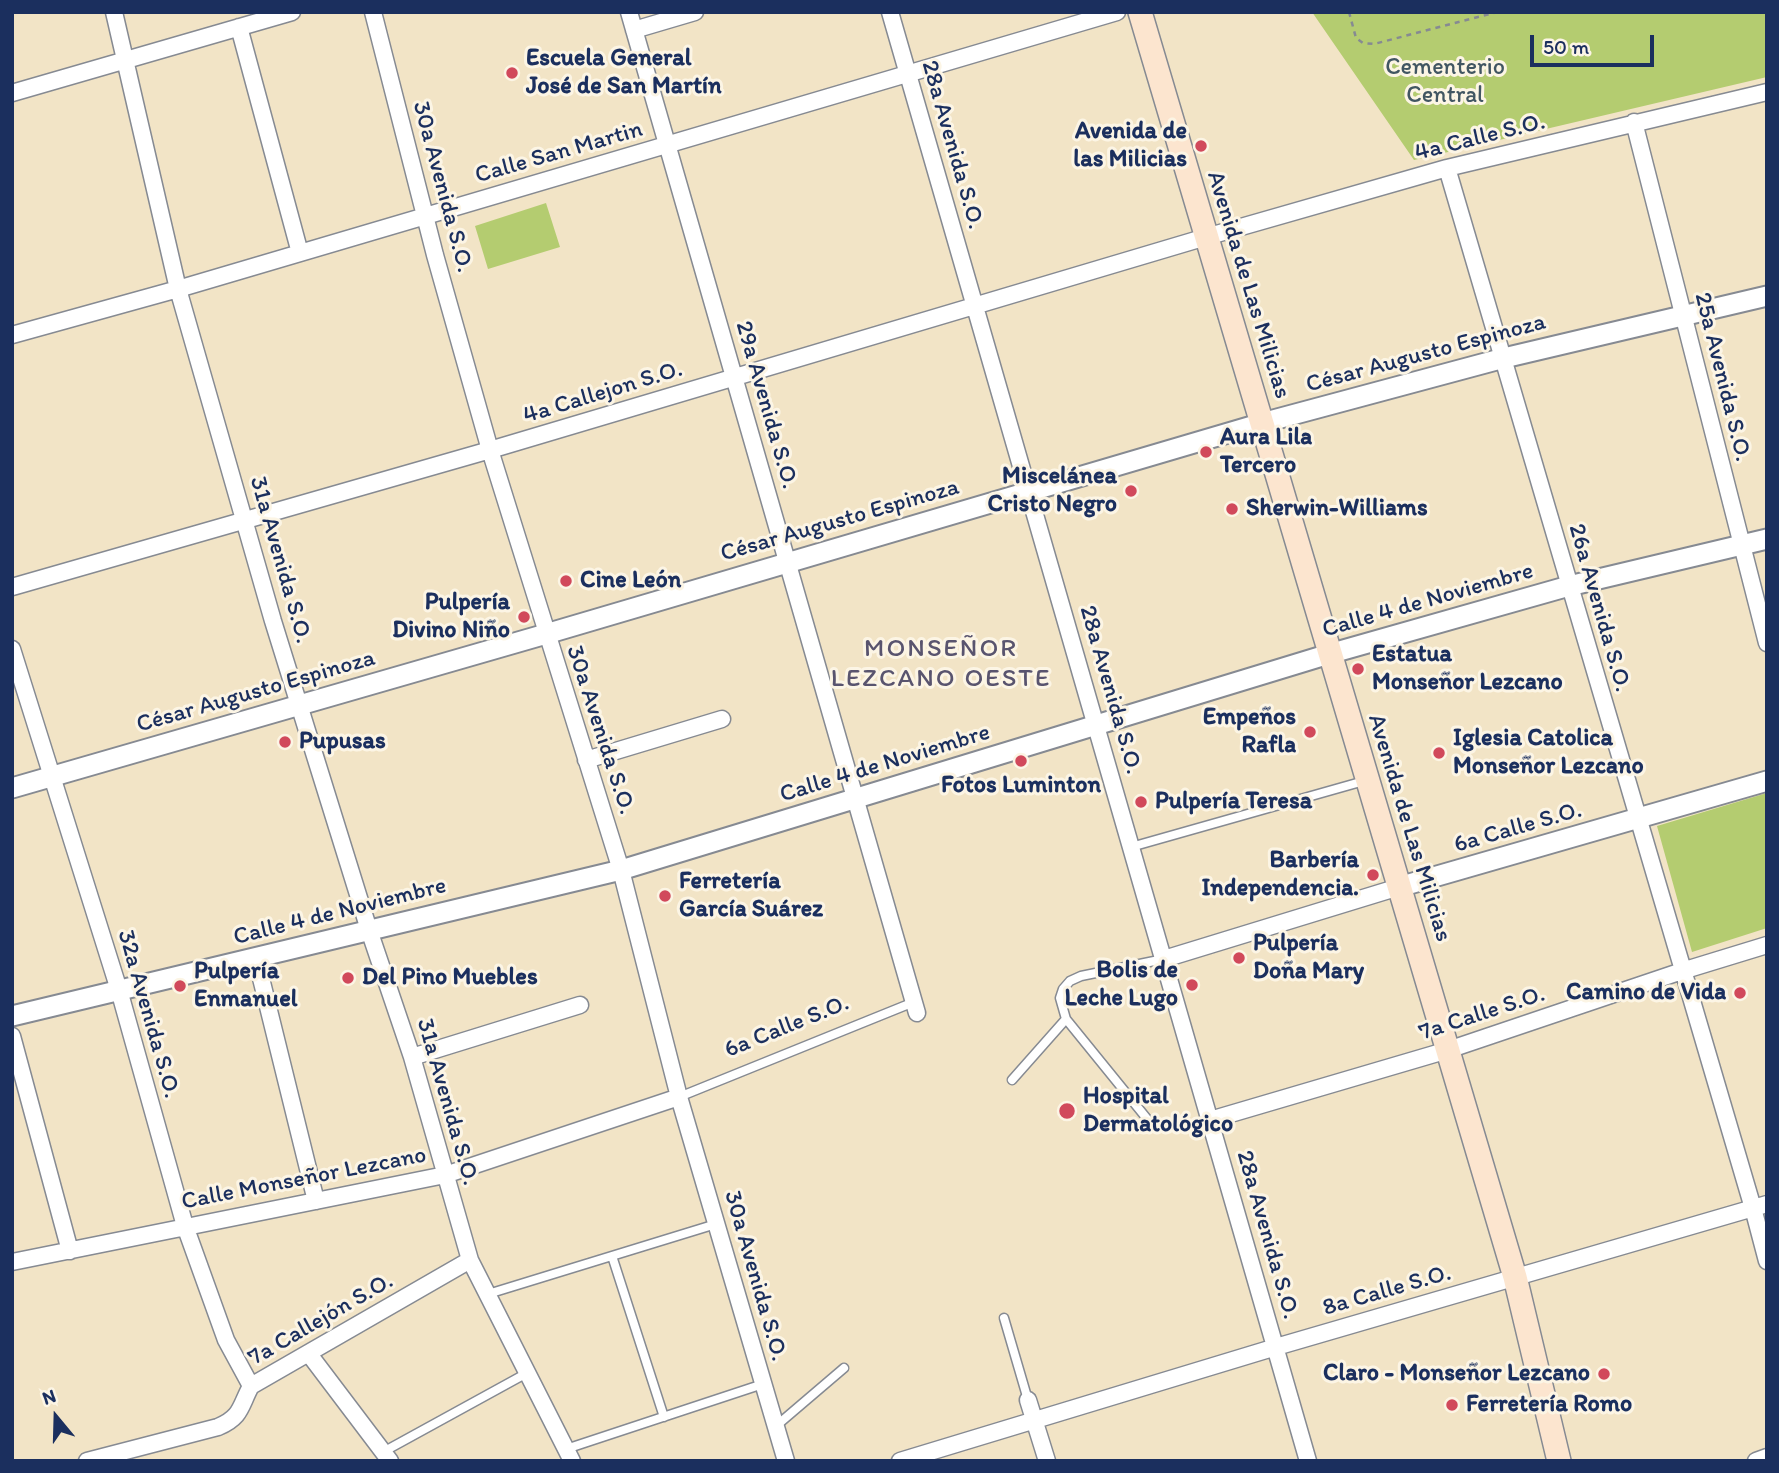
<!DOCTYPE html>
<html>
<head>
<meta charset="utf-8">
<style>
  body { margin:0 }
  #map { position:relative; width:1779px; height:1473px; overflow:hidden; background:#f2e4c6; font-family:Itim,sans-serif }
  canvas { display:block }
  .frame { position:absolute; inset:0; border:14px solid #1b2f5e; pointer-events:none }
  .north { position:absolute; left:21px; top:1382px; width:70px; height:70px; -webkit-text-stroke:5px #fcf5e5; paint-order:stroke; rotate:341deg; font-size:19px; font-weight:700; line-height:28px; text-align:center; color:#1b2f5e }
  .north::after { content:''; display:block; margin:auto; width:24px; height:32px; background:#1b2f5e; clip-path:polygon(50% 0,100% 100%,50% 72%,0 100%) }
  .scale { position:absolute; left:1530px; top:35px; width:124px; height:32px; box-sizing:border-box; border:4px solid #1b2f5e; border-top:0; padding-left:9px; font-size:21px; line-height:24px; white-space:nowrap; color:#1b2f5e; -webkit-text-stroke:5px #fcf5e5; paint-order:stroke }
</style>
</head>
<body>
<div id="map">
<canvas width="1779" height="1473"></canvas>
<div class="frame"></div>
<div class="north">N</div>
<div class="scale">50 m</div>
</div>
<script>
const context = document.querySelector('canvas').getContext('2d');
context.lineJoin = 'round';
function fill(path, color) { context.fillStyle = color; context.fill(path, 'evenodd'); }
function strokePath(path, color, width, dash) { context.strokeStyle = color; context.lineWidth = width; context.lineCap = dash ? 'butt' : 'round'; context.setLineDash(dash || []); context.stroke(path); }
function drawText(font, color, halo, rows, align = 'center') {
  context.font = font + ' Itim,sans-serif'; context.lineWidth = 6; context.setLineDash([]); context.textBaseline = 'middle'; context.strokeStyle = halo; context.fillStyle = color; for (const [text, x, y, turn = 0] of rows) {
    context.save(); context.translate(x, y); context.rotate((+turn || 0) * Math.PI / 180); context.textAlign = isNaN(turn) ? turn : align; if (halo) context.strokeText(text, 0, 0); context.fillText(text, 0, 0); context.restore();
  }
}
const green = new Path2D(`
  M1312,12H1767V77L1414,160Z
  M546,203L560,247L488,269L475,226Z
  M1767,793V928L1692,952L1657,826Z`);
const path = new Path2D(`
  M1349,12L1356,38L1363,43L1374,44L1497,12`);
const service = new Path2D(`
  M1131,847L1364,781
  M1012,1080L1066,1019
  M679,1097L914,1002
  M1148,1120L1066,1019L1060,998L1063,989L1070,981L1081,976L1164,959
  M612,1256L664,1417
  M488,1294L716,1224
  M1004,1318L1028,1400
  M776,1426L844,1368
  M566,1449L763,1384
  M383,1452L527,1373`);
const minor = new Path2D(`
  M114,12L178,289L273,621L369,930L412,1057L470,1260L572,1461
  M373,12L435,255L490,450L621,870L679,1097L786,1461
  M629,12L917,1013
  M890,12L1308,1461
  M239,27L300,253
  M634,30L695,12
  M12,93L292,12
  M1634,122L1767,643
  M1447,168L1753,1208L1767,1261
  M12,335L178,289L1117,12
  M12,587L490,450L1206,237L1447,168L1767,92
  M12,649L119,990L185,1226L226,1340L251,1386
  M586,760L722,719
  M256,958L316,1201
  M1164,959L1399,887
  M12,1036L70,1251
  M412,1057L580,1005
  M1210,1120L1448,1050L1682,971L1767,945
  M12,1262L445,1175L679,1097
  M309,1354L390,1461
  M1028,1400L1047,1461
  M87,1461L218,1427C242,1417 240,1406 251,1386L470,1260
  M900,1461L1276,1347L1767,1204
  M1756,1461L1767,1457`);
const tertiary = new Path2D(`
  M12,788L546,634L1262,423L1504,358L1767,296
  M1399,887L1767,781
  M12,1016L621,870L1329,654L1569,586L1767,539`);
const secondary = new Path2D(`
  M1140,12L1515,1277L1559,1461`);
const markers = [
  [512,73,7,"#d1495b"],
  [1201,146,7,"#d1495b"],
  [1206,452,7,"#d1495b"],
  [1131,491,7,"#d1495b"],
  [1232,509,7,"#d1495b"],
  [566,581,7,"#d1495b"],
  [524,617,7,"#d1495b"],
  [1358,669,7,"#d1495b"],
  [1310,732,7,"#d1495b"],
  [285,742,7,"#d1495b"],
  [1439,753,7,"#d1495b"],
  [1021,761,7,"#d1495b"],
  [1141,802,7,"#d1495b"],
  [1373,875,7,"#d1495b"],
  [665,896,7,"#d1495b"],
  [1239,958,7,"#d1495b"],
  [348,978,7,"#d1495b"],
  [1192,985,7,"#d1495b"],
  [180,986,7,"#d1495b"],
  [1740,993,7,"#d1495b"],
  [1067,1111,9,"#d1495b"],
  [1604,1374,7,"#d1495b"],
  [1452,1405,7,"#d1495b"]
];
const poiNames = [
  ["Escuela General",526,59],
  ["José de San Martín",526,87],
  ["Avenida de",1187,132,"right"],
  ["las Milicias",1187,160,"right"],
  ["Aura Lila",1220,438],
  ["Tercero",1220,466],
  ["Miscelánea",1117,477,"right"],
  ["Cristo Negro",1117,505,"right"],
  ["Sherwin-Williams",1246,509],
  ["Cine León",580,581],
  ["Pulpería",510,603,"right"],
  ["Divino Niño",510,631,"right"],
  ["Estatua",1372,655],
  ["Monseñor Lezcano",1372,683],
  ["Empeños",1296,718,"right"],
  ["Rafla",1296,746,"right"],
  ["Iglesia Catolica",1453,739],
  ["Monseñor Lezcano",1453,767],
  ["Pupusas",299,742],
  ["Fotos Luminton",1021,786,"center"],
  ["Pulpería Teresa",1155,802],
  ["Barbería",1359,861,"right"],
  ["Independencia.",1359,889,"right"],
  ["Ferretería",679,882],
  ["García Suárez",679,910],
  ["Pulpería",1253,944],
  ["Doña Mary",1253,972],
  ["Bolis de",1178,971,"right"],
  ["Leche Lugo",1178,999,"right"],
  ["Pulpería",194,972],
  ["Enmanuel",194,1000],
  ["Del Pino Muebles",362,978],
  ["Camino de Vida",1726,993,"right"],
  ["Hospital",1083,1097],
  ["Dermatológico",1083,1125],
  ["Claro - Monseñor Lezcano",1590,1374,"right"],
  ["Ferretería Romo",1466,1405]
];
const parkNames = [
  ["Cementerio",1445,68],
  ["Central",1445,96]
];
const streetNames = [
  ["4a Calle S.O.",1480,138,-14],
  ["28a Avenida S.O.",952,145,74],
  ["Calle San Martin",559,153,-16],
  ["30a Avenida S.O.",442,187,75],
  ["Avenida de Las Milicias",1248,285,73],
  ["César Augusto Espinoza",1426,354,-15],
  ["25a Avenida S.O.",1722,377,76],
  ["4a Callejon S.O.",603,393,-17],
  ["29a Avenida S.O.",766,405,74],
  ["César Augusto Espinoza",840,521,-16],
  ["31a Avenida S.O.",280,560,74],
  ["Calle 4 de Noviembre",1428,601,-16],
  ["26a Avenida S.O.",1599,608,74],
  ["28a Avenida S.O.",1110,690,74],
  ["César Augusto Espinoza",256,692,-16],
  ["30a Avenida S.O.",600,730,72],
  ["Calle 4 de Noviembre",885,764,-17],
  ["Avenida de Las Milicias",1409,828,73],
  ["6a Calle S.O.",1518,828,-16],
  ["Calle 4 de Noviembre",340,912,-14],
  ["32a Avenida S.O.",148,1014,74],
  ["7a Calle S.O.",1482,1014,-18],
  ["6a Calle S.O.",787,1027,-22],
  ["31a Avenida S.O.",447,1102,74],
  ["Calle Monseñor Lezcano",304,1179,-11],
  ["28a Avenida S.O.",1267,1235,74],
  ["30a Avenida S.O.",755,1276,74],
  ["8a Calle S.O.",1387,1291,-16],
  ["7a Callejón S.O.",321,1320,-30]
];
const neighbourhoodNames = [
  ["MONSEÑOR",941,649],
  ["LEZCANO OESTE",941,679]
];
fill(green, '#b4cc70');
strokePath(service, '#868a92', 11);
strokePath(minor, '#868a92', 19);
strokePath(tertiary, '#868a92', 23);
strokePath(secondary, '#868a92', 26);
strokePath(path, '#868a92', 2.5, [5, 5]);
strokePath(service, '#fff', 8);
strokePath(minor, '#fff', 16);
strokePath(tertiary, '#fff', 19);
strokePath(secondary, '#fce5cf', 23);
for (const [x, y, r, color] of markers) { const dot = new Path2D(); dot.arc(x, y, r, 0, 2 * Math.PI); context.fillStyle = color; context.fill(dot); strokePath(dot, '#fcf5e5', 2.5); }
drawText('bold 24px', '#1b2f5e', '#fcf5e5', poiNames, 'left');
drawText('24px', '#415662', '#fcf5e5', parkNames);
drawText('24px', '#1b2f5e', '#fcf5e5', streetNames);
context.letterSpacing = '2px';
drawText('26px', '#59546e', '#fcf5e5', neighbourhoodNames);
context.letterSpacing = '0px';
</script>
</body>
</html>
